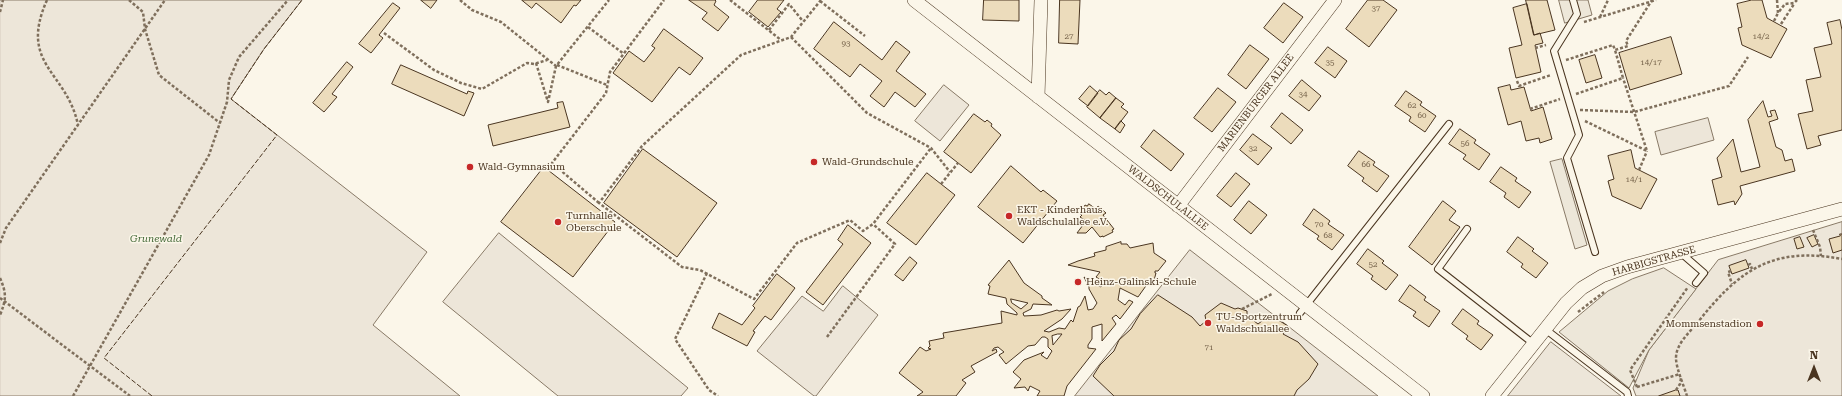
<!DOCTYPE html>
<html>
<head>
<meta charset="utf-8">
<style>
  body { margin:0 }
  #map { position:relative; width:1842px; height:396px; overflow:hidden; background:#fbf6e9; font-family:"Roboto Serif",serif }
  canvas { display:block }
  .north { position:absolute; left:1794px; top:348px; width:40px; height:40px; -webkit-text-stroke:3px #fbf6e9; paint-order:stroke; rotate:0deg; font-size:11px; font-weight:700; line-height:16px; text-align:center; color:#4a3520 }
  .north::after { content:''; display:block; margin:auto; width:14px; height:18px; background:#4a3520; clip-path:polygon(50% 0,100% 100%,50% 72%,0 100%) }
</style>
</head>
<body>
<div id="map">
<canvas width="1842" height="396"></canvas>
<div class="north">N</div>
</div>
<script>
const context = document.querySelector('canvas').getContext('2d');
context.lineJoin = 'round';
function fill(path, color) { context.fillStyle = color; context.fill(path, 'evenodd'); }
function strokePath(path, color, width, dash) { context.strokeStyle = color; context.lineWidth = width; context.lineCap = dash ? 'butt' : 'round'; context.setLineDash(dash || []); context.stroke(path); }
function drawText(font, color, halo, rows, align = 'center') {
  context.font = font + ' "Roboto Serif",serif'; context.lineWidth = 3; context.setLineDash([]); context.textBaseline = 'middle'; context.strokeStyle = halo; context.fillStyle = color; for (const [text, x, y, turn = 0] of rows) {
    context.save(); context.translate(x, y); context.rotate((+turn || 0) * Math.PI / 180); context.textAlign = isNaN(turn) ? turn : align; if (halo) context.strokeText(text, 0, 0); context.fillText(text, 0, 0); context.restore();
  }
}
const green = new Path2D(`
  M0,0H302L264,49L231,99L427,252L373,325L460,396H0Z
  M944,85L969,105L940,141L915,121Z
  M1708,118L1714,140L1661,155L1655,132Z
  M1842,222V396H1636L1633,388L1649,350L1718,260Z
  M499,233L688,388L681,396H558L443,302Z
  M1190,250L1378,396H1075Z
  M843,286L878,315L816,396H814L757,351L802,296L823,311Z
  M1551,342L1621,396H1508Z`);
const parking = new Path2D(`
  M1559,0H1588L1592,15L1565,23Z
  M1562,159L1587,245L1575,249L1550,162Z
  M1664,268L1696,289L1649,350L1629,388L1559,332L1608,291L1632,279Z`);
const building = new Path2D(`
  M421,0H437L431,8Z
  M522,0H581L576,6L574,5L561,23L536,3L532,8Z
  M689,0H715L716,1L714,5L729,17L718,31L702,19L707,13Z
  M758,0H784L777,9L781,12L768,27L749,12Z
  M984,0H1019V21L983,20Z
  M1060,0H1080L1078,44L1059,43Z
  M1368,0H1383L1397,10L1369,47L1346,29Z
  M1526,0H1547L1555,30L1534,35Z
  M1752,0H1762L1767,18L1787,29L1771,58L1742,45L1738,28L1742,27L1737,4Z
  M393,3L400,8L379,35L383,38L371,53L359,44Z
  M1284,3L1303,17L1283,43L1264,28Z
  M1527,4L1534,35L1540,33L1543,43L1535,45L1541,72L1516,78L1509,48L1522,45L1513,8Z
  M1840,20L1842,30V130L1818,136L1821,145L1807,149L1798,114L1813,111L1806,80L1821,77L1814,48L1832,44L1827,23Z
  M834,22L882,60L896,41L910,52L896,71L926,94L915,107L895,92L884,107L870,96L882,81L860,64L850,77L814,49Z
  M664,29L703,58L690,75L679,67L652,102L613,73L629,51L644,62L655,48L652,46Z
  M1671,37L1682,74L1630,90L1619,53Z
  M1250,45L1269,59L1246,89L1228,75Z
  M1328,47L1347,61L1335,78L1315,63Z
  M1595,55L1602,78L1586,83L1579,60Z
  M347,62L353,67L332,94L337,97L324,112L313,103Z
  M401,65L467,94L468,91L474,93L464,116L392,84Z
  M1302,80L1321,96L1309,111L1289,96Z
  M1510,85L1511,90L1524,87L1531,111L1543,107L1552,139L1540,143L1539,138L1526,141L1521,121L1508,125L1498,88Z
  M1090,86L1098,93L1088,106L1079,99Z
  M1218,88L1236,102L1212,132L1194,118Z
  M1100,90L1106,95L1109,92L1116,98L1100,118L1087,107Z
  M1406,91L1422,102L1420,105L1436,116L1425,132L1409,121L1411,117L1395,106Z
  M1116,98L1124,104L1121,107L1128,112L1115,129L1100,118Z
  M1763,101L1768,117L1772,116L1770,111L1775,110L1778,119L1769,122L1776,147L1782,150L1785,161L1792,159L1795,171L1740,186L1742,194L1735,205L1734,201L1718,205L1712,180L1722,177L1717,158L1733,139L1741,172L1760,167L1748,120Z
  M563,102L570,127L493,146L488,125L558,108L557,103Z
  M1282,113L1303,130L1291,144L1271,127Z
  M974,114L985,122L987,120L992,124L991,126L1001,135L971,173L944,152Z
  M1121,121L1125,125L1120,133L1115,129Z
  M1460,129L1476,140L1474,143L1490,154L1479,170L1463,159L1466,155L1449,144Z
  M1154,130L1184,154L1171,171L1141,147Z
  M1253,134L1272,148L1258,165L1240,150Z
  M643,149L717,203L677,257L604,203Z
  M1631,150L1635,168L1657,179L1641,209L1612,196L1608,181L1614,179L1608,156Z
  M1359,151L1375,162L1373,165L1389,176L1377,192L1362,181L1364,178L1348,166Z
  M1011,166L1041,192L1043,190L1057,201L1023,243L978,207Z
  M544,167L615,222L573,277L501,222Z
  M1501,167L1517,178L1515,181L1531,192L1519,208L1504,197L1506,193L1490,182Z
  M927,173L955,195L916,245L887,223Z
  M1236,173L1250,184L1231,207L1217,196Z
  M1249,201L1267,215L1251,234L1234,220Z
  M1443,201L1456,211L1449,220L1460,227L1432,265L1409,247Z
  M1089,204L1096,209L1098,206L1106,213L1103,215L1114,229L1112,230L1113,232L1103,237V236L1100,237L1092,227L1086,233H1077L1086,221L1080,217L1082,215L1080,214L1085,205L1087,206Z
  M1314,209L1330,221L1328,224L1344,235L1332,250L1317,239L1319,236L1303,225Z
  M848,225L871,243L823,305L806,292L843,244L838,240Z
  M1840,234H1842V250L1833,253L1829,239L1840,236Z
  M1814,235L1818,244L1812,247L1807,238Z
  M1518,237L1534,249L1532,251L1548,263L1536,278L1521,267L1523,264L1507,252Z
  M1800,237L1804,247L1797,249L1794,239Z
  M1121,242V244H1127L1130,248L1153,243L1154,253L1166,261L1158,271H1155V273H1156L1153,284L1148,283L1138,297L1120,288L1118,300L1125,305L1129,300L1133,302L1120,319L1116,315L1112,318L1116,324L1102,341V324L1092,327V339L1088,345V348L1096,349L1067,386L1064,396H1037L1040,391L1030,386L1028,391L1025,387L1014,388L1021,379L1013,372L1024,360L1044,352L1041,355L1047,359L1052,351L1048,347V339L1045,337H1042L1035,345L1028,346L1006,364L999,355L1004,352L998,347L994,348L992,351L996,349L997,352L971,366L975,372L962,380L966,383L956,396H917L923,392L899,373L920,347L926,351L931,349L928,348L930,346L929,341L944,338L943,333L1002,323L1001,311L1017,315V313L1007,304L1006,298L988,294L990,286L988,285L1009,260L1024,283L1042,296V298L1052,305L1033,304L1031,309L1023,313L1024,316L1041,315L1057,310L1059,311L1071,309L1062,319L1044,331L1049,332L1059,328L1065,329L1071,320L1073,322L1078,307L1080,306L1085,296L1088,310L1093,309L1097,303L1089,289V287L1084,277L1101,287L1104,282L1096,277L1100,272L1068,265L1078,261L1095,256L1094,253L1106,250V247ZM1011,299L1028,303L1021,309L1012,303ZM1058,334H1062L1053,345L1052,336Z
  M1368,249L1384,261L1382,263L1398,275L1386,290L1371,279L1373,276L1357,264Z
  M910,257L917,263L903,281L895,275Z
  M1746,260L1749,268L1732,274L1729,266Z
  M777,274L795,288L771,320L765,316L753,331L755,332L747,346L712,328L719,313L742,325L755,308L753,306Z
  M1410,285L1426,297L1424,300L1440,311L1429,327L1413,316L1416,312L1399,301Z
  M1158,295L1192,317L1200,326L1206,321L1205,315L1221,303L1235,309L1238,308L1247,311V315L1253,317L1254,321L1258,324L1270,315L1288,326L1283,334L1298,342L1318,364L1309,379L1297,390L1294,396H1114L1093,376L1100,365L1114,351L1119,340L1131,329L1140,314Z
  M1463,309L1479,321L1477,324L1493,335L1481,350L1466,339L1468,336L1452,324Z
  M1676,390H1678L1680,396H1659Z`);
const path = new Path2D(`
  M47,0C18,65 67,71 78,125
  M129,0L143,12L145,29L159,75L220,123
  M460,0L472,10L501,22L556,66L609,0
  M730,0L781,40
  M821,0L791,37L741,55L642,146L599,203L682,267L700,270L754,299L797,243L850,220L863,231L873,224L931,148
  M1777,0L1778,13L1785,4L1794,3L1797,0
  M820,1L865,36
  M0,12L3,0
  M1600,17L1608,0
  M1774,21L1778,13
  M1584,22L1656,0
  M1781,24L1794,4
  M588,27L624,54
  M769,30L789,4L802,20
  M384,33L434,70L461,83L482,89L527,63L534,64L547,60
  M791,37L867,113L931,148L950,172
  M1535,48L1546,45
  M1566,60L1613,45L1615,50L1628,46L1626,41L1652,0
  M536,63L548,102L556,66
  M557,65L607,85
  M1517,81L1519,86L1551,75
  M1576,94L1623,78L1615,50
  M1530,109L1560,99
  M1580,110L1634,112L1729,86L1748,57
  M1585,121L1647,151L1623,78
  M1639,170L1647,151
  M941,184L958,163
  M599,203L552,163L606,93L610,72L664,0
  M1813,230L1820,247L1821,256
  M0,243L6,228L165,0
  M1748,265L1750,264L1752,269
  M1731,271L1728,272L1732,284
  M707,273L675,339L709,390L718,396
  M0,278C7,294 6,300 0,315
  M0,298L130,396
  M1242,309L1272,294
  M1578,312L1604,292
  M827,337L895,244L873,224
  M1637,387L1630,370L1688,287
  M1637,387L1680,374
  M1676,390L1680,384L1681,378
  M73,396L209,155L227,102L229,80L239,57L288,0
  M1687,396C1684,386 1676,368 1676,358C1676,344 1689,333 1698,322C1739,270 1773,246 1842,259`);
const service = new Path2D(`
  M1573,0L1577,14L1554,51L1579,135L1567,158L1595,252
  M1467,229L1438,269L1534,344
  M1681,253L1704,273L1696,283
  M1300,313L1449,124
  M1545,329L1627,392L1628,396`);
const minor = new Path2D(`
  M914,0L1423,396
  M1038,97L1041,0
  M1178,206L1335,0
  M1492,396L1566,303L1582,288L1602,276L1627,267L1842,209`);
const fence = new Path2D(`
  M152,396L104,358L277,135L231,99L264,49L302,0`);
const markers = [
  [814,162,4,"#c62828"],
  [470,167,4,"#c62828"],
  [1009,216,4,"#c62828"],
  [558,222,4,"#c62828"],
  [1078,282,4,"#c62828"],
  [1208,323,4,"#c62828"],
  [1760,324,4,"#c62828"]
];
const numberNames = [
  ["37",1376,9],
  ["27",1069,37],
  ["14/2",1761,37],
  ["93",846,44],
  ["35",1330,63],
  ["14/17",1651,63],
  ["34",1303,95],
  ["62",1412,106],
  ["60",1422,116],
  ["56",1465,144],
  ["32",1253,149],
  ["66",1366,165],
  ["14/1",1634,180],
  ["70",1319,225],
  ["68",1328,236],
  ["52",1373,265],
  ["71",1209,348]
];
const streetNames = [
  ["MARIENBURGER ALLEE",1256,103,-53],
  ["WALDSCHULALLEE",1168,198,38],
  ["HARBIGSTRASSE",1654,261,-16]
];
const poiNames = [
  ["Wald-Grundschule",822,162],
  ["Wald-Gymnasium",478,167],
  ["EKT - Kinderhaus",1017,210],
  ["Waldschulallee e.V.",1017,222],
  ["Turnhalle",566,216],
  ["Oberschule",566,228],
  ["Heinz-Galinski-Schule",1086,282],
  ["TU-Sportzentrum",1216,317],
  ["Waldschulallee",1216,329],
  ["Mommsenstadion",1752,324,"right"]
];
const parkNames = [
  ["Grunewald",156,239]
];
fill(green, '#ede6d9');
strokePath(green, '#887966', 1);
fill(parking, '#ede7d9');
strokePath(parking, '#887966', 1);
fill(building, '#ecdcbc');
strokePath(building, '#4a3520', 1);
strokePath(service, '#4a3520', 8);
strokePath(minor, '#4a3520', 14);
strokePath(path, '#7f6f5c', 2.5, [3, 2]);
strokePath(service, '#fbf6e9', 6);
strokePath(minor, '#fbf6e9', 13);
strokePath(fence, '#4a3520', 1, [5, 2]);
for (const [x, y, r, color] of markers) { const dot = new Path2D(); dot.arc(x, y, r, 0, 2 * Math.PI); context.fillStyle = color; context.fill(dot); strokePath(dot, '#fbf6e9', 1.5); }
drawText('8px', '#725f47', null, numberNames);
drawText('10px', '#4a3520', '#fbf6e9', streetNames);
drawText('10px', '#4a3520', '#fbf6e9', poiNames, 'left');
drawText('italic 10px', '#436837', '#fbf6e9', parkNames);
</script>
</body>
</html>
